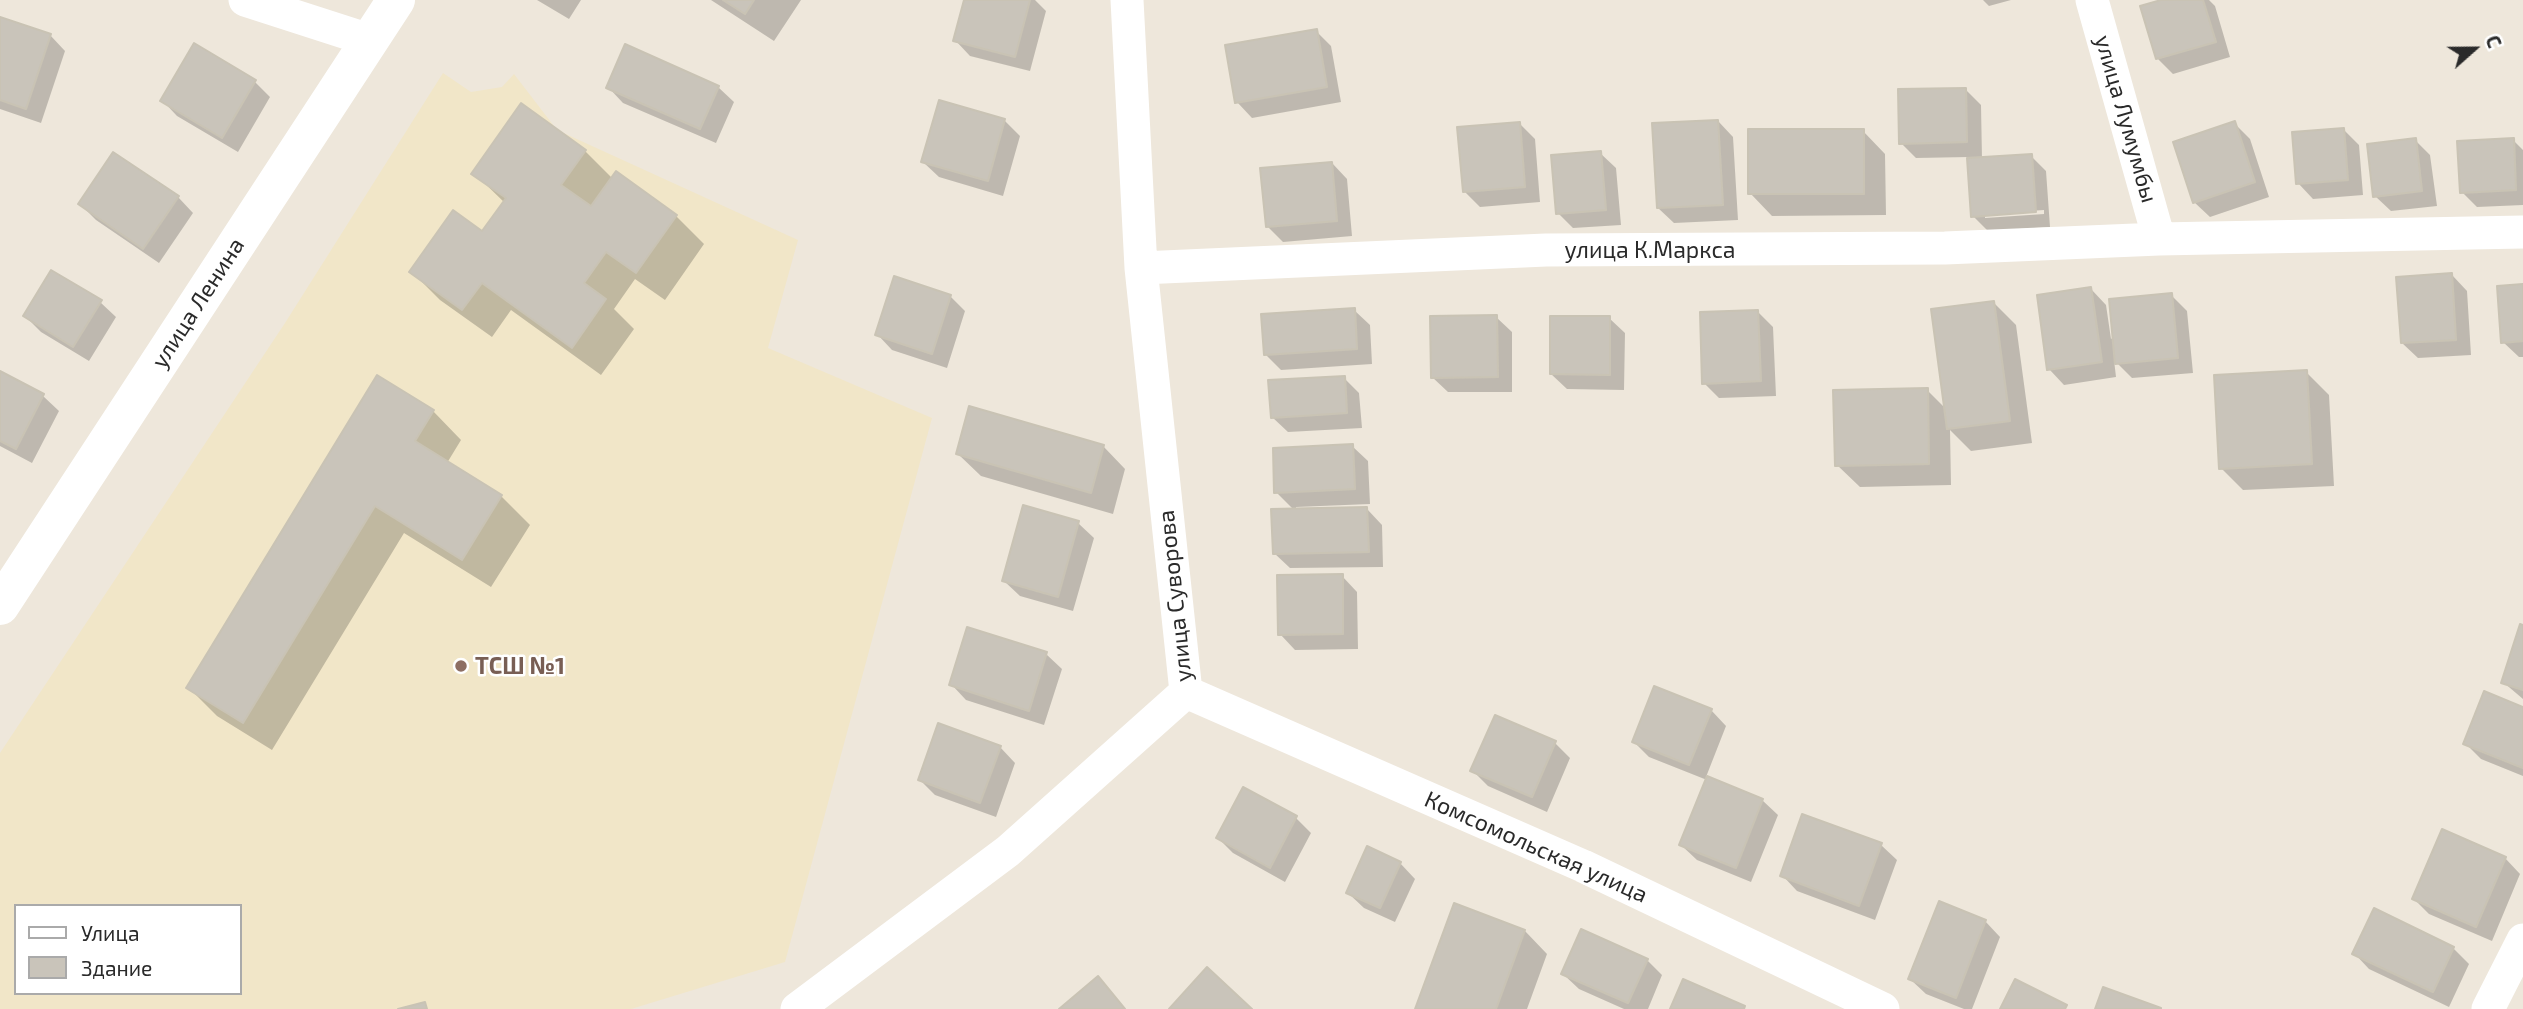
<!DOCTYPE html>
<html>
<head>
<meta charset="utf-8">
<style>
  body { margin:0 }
  #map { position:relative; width:2523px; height:1009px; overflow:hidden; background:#eee7db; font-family:"Exo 2",sans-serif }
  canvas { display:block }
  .legend { position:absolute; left:14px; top:904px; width:228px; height:91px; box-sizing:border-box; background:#fff; border:2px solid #aaa; margin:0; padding:9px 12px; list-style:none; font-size:21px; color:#2a2a2a }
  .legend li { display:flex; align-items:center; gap:14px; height:35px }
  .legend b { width:35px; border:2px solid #aaa }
  .north { position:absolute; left:2439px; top:14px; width:70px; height:70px; -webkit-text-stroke:5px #fff; paint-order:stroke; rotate:69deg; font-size:19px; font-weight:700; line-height:28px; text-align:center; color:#2a2a2a }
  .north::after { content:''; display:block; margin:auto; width:24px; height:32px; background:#2a2a2a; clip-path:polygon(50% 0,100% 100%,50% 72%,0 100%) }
</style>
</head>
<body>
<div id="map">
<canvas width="2523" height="1009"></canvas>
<ul class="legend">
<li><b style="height:9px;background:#fff"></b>Улица</li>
<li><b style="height:19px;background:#c9c4ba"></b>Здание</li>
</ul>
<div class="north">С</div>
</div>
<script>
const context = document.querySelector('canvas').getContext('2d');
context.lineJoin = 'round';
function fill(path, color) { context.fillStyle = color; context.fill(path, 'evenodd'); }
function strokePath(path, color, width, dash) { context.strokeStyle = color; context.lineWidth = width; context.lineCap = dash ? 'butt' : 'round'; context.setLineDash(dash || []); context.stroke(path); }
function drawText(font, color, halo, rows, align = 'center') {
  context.font = font + ' "Exo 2",sans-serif'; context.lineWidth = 5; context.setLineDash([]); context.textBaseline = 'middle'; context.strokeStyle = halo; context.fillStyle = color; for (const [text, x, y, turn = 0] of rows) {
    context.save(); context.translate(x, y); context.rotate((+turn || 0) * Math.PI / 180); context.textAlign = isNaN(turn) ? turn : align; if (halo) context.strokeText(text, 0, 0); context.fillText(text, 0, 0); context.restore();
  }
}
const education = new Path2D(`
  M443,73L471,92L502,87L514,74L557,130L798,240L768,348L932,418L785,962L631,1009H0V753L285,323ZM16,906H240V993H16Z`);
const shadow = new Path2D(`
  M537,0H581L569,19Z
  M711,0H801L774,41Z
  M965,0H1035L1046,11L1030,71L970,56L955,40Z
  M1983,0H2011L1989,6Z
  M2167,0H2209L2215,6L2230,57L2173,74L2158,59L2142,8Z
  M0,19L50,35L65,51L41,123L0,109Z
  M1316,31L1331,46L1341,102L1252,118L1237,102Z
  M255,82L270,97L238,152L177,116L162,100Z
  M608,87H718L734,102L716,143L623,103Z
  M1965,89L1981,105L1982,159L2031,156L2046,171L2050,227L1988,231L1973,216L1969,157L1916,158L1901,143ZM2044,210V214L1985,218V214Z
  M940,103L1005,121L1020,136L1003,196L939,177L923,162Z
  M1718,121L1733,137L1738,220L1674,223L1658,208Z
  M2234,123L2250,139L2269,197L2210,217L2194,202Z
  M1520,124L1535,139L1540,202L1480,207L1465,192Z
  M2344,130L2359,145L2363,195L2313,199L2298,183Z
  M1863,131L1885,154L1886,215L1772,216L1750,193Z
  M2415,140L2430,155L2437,206L2391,211L2375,196Z
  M2513,140L2523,150V205L2477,207L2462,192Z
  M585,151L613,179L676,216L704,244L665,300L635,279L614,309L634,329L601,375L511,310L492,337L440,300L412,272L483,234L505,203L474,173Z
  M1600,153L1616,168L1621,225L1573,228L1558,213Z
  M1332,163L1347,179L1352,236L1283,242L1267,226Z
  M178,197L193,213L159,263L96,220L80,204Z
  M2452,275L2467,291L2471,355L2418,358L2402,343Z
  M2523,286V357H2519L2503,342Z
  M2091,289L2106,305L2111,339L2171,295L2187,311L2193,373L2132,378L2114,360L2116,377L2064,385L2049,369Z
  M950,296L965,311L947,368L892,350L877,334Z
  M100,302L116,317L89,361L41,332L25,316Z
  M1993,302L2016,325L2032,443L1971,451L1950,430L1951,485L1860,487L1837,465L1927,390L1946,409Z
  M1354,310L1370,325L1372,364L1281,370L1265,354Z
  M1758,312L1773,327L1776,396L1719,398L1704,383Z
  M1496,317L1512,332V392H1448L1432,377Z
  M1609,318L1625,333L1624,390L1567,389L1551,374Z
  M2306,372L2329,395L2334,486L2243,490L2221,468Z
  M0,373L43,396L59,411L32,463L0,446Z
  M1344,378L1359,393L1362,428L1288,432L1272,417Z
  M433,411L461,440L447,463L501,496L530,525L491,587L404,533L272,750L217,716L188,687Z
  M1103,446L1125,469L1113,514L981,476L958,454Z
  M1352,446L1368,461L1370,504L1296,507V510L1367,509L1382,525L1383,567L1290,568L1274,553L1295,511L1276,492Z
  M1078,523L1094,538L1073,611L1020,596L1004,581Z
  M1342,576L1357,592L1358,649L1295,650L1280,634Z
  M2523,627V699L2503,682Z
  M969,629L1046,654L1062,669L1044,725L966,700L951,684Z
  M2523,708V776L2481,759L2465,743Z
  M1711,710L1726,726L1706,777L1762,800L1778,815L1751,882L1697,860L1681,845L1707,780L1649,757L1634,742Z
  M1555,743L1570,758L1547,812L1488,786L1473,771Z
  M1000,747L1015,763L996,817L935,795L920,780Z
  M1803,816L1881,845L1897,860L1875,920L1797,891L1782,875Z
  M1296,818L1311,833L1285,882L1233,853L1218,838Z
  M2505,858L2520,874L2492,941L2429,914L2414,899Z
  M1400,863L1415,879L1395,922L1364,908L1348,893Z
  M1455,905L1525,931L1547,954L1527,1009H1417Z
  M2375,910L2453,948L2469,964L2449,1007L2369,969L2354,953Z
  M1985,921L2000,937L1972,1009H1964L1926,994L1910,979Z
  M1647,960L1662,975L1648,1009H1624L1579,989L1563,974Z`);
const building = new Path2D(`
  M723,0H754L745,14Z
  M964,0H1030L1015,57L953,41Z
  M2161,0H2203L2216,42L2156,59L2140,6Z
  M0,17L51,34L26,109L0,100Z
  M1317,29L1327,87L1235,103L1225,45Z
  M194,43L256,80L222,138L160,101Z
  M625,44L719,86L700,129L606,88Z
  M1966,88L1967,142L1899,144L1898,89Z
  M939,100L1005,119L988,181L921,162Z
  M521,103L586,150L561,185L591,206L616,171L677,215L636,273L606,252L584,283L606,299L572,348L482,283L462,310L409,272L453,210L482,231L506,198L471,174Z
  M1718,120L1723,205L1657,208L1652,123Z
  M2235,121L2255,182L2193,203L2173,142Z
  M1520,122L1525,187L1463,192L1457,127Z
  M2344,128L2348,180L2296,184L2292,132Z
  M1748,129H1864V194H1748Z
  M2416,138L2422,191L2373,197L2367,144Z
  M2514,138L2516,190L2460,193L2457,141Z
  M1601,151L1606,210L1556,214L1551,155Z
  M113,152L179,196L143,249L78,204Z
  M2032,154L2036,212L1971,217L1967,158Z
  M1332,162L1337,221L1266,227L1260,168Z
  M51,270L102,300L73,347L23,316Z
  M2452,273L2456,340L2401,343L2396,277Z
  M894,276L951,295L932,354L875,335Z
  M2523,284V341L2501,343L2497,286Z
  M2091,287L2102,362L2047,370L2037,295Z
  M2172,293L2178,358L2115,364L2109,299Z
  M1994,301L2010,421L1947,429L1931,309Z
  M1355,308L1357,349L1264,355L1261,314Z
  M1758,310L1761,381L1702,384L1700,312Z
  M1497,315L1498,377L1431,378L1430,316Z
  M1550,316H1610V375L1550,374Z
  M2307,370L2312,464L2219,469L2214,375Z
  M0,371L44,394L16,449L0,441Z
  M377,375L434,410L415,441L502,495L462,560L375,506L243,723L186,688Z
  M1345,376L1347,413L1271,418L1268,380Z
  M1928,388L1929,464L1835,466L1833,390Z
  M969,406L1104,445L1091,493L956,454Z
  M1353,444L1355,489L1274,493L1273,448Z
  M1023,505L1079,521L1058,597L1002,581Z
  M1367,507L1369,552L1273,554L1271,509Z
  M1343,574V634L1278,635L1277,575Z
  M2520,624L2523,625V690L2501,683Z
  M967,627L1047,652L1029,711L949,685Z
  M1654,686L1712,709L1689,765L1632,742Z
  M2484,691L2523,707V768L2463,744Z
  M1495,715L1556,741L1532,797L1470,771Z
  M938,723L1001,746L980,803L918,780Z
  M1707,776L1763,799L1736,868L1679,845Z
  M1243,787L1297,816L1270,868L1216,838Z
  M1802,814L1882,843L1859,906L1780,876Z
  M2442,829L2506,857L2476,927L2412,899Z
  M1367,846L1401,862L1380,908L1346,893Z
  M1939,901L1986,920L1956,998L1908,979Z
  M1454,903L1525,930L1496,1009H1415Z
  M2374,908L2454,947L2433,992L2352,954Z
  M1581,929L1648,959L1628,1003L1561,974Z
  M1207,967L1252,1009H1169Z
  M1098,976L1125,1009H1059Z
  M1683,979L1745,1006L1744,1009H1670Z
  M2015,979L2067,1005L2065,1009H2000Z
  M2103,987L2161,1008V1009H2095Z
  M425,1002L427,1009H398Z`);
const street = new Path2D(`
  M245,0L369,40
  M2092,0L2159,239
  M1141,268L1546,250L1945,248L2159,239L2523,232
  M1186,692L1583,866L1883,1009
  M797,1009L1008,851L1186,692L1141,268L1127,0
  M2488,1009L2523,940`);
const secondary = new Path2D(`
  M0,606L396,0`);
const markers = [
  [461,666,7,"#8d6e63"]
];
const streetNames = [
  ["улица Лумумбы",2126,119,74],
  ["улица К.Маркса",1650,250],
  ["улица Ленина",198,303,-57],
  ["улица Суворова",1175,596,-96],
  ["Комсомольская улица",1536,847,24]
];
const educationNames = [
  ["ТСШ №1",475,666]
];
fill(education, '#f1e6c8');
fill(shadow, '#0003');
fill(building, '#c9c4ba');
strokePath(building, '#c9c3b4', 2);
strokePath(street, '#fff', 33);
strokePath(secondary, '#fff', 38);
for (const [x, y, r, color] of markers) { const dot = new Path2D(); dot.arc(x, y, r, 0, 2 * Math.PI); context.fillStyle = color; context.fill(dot); strokePath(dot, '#fff', 2.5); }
drawText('23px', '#2a2a2a', '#fff', streetNames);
drawText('bold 23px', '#785e54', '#fff', educationNames, 'left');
</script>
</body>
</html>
